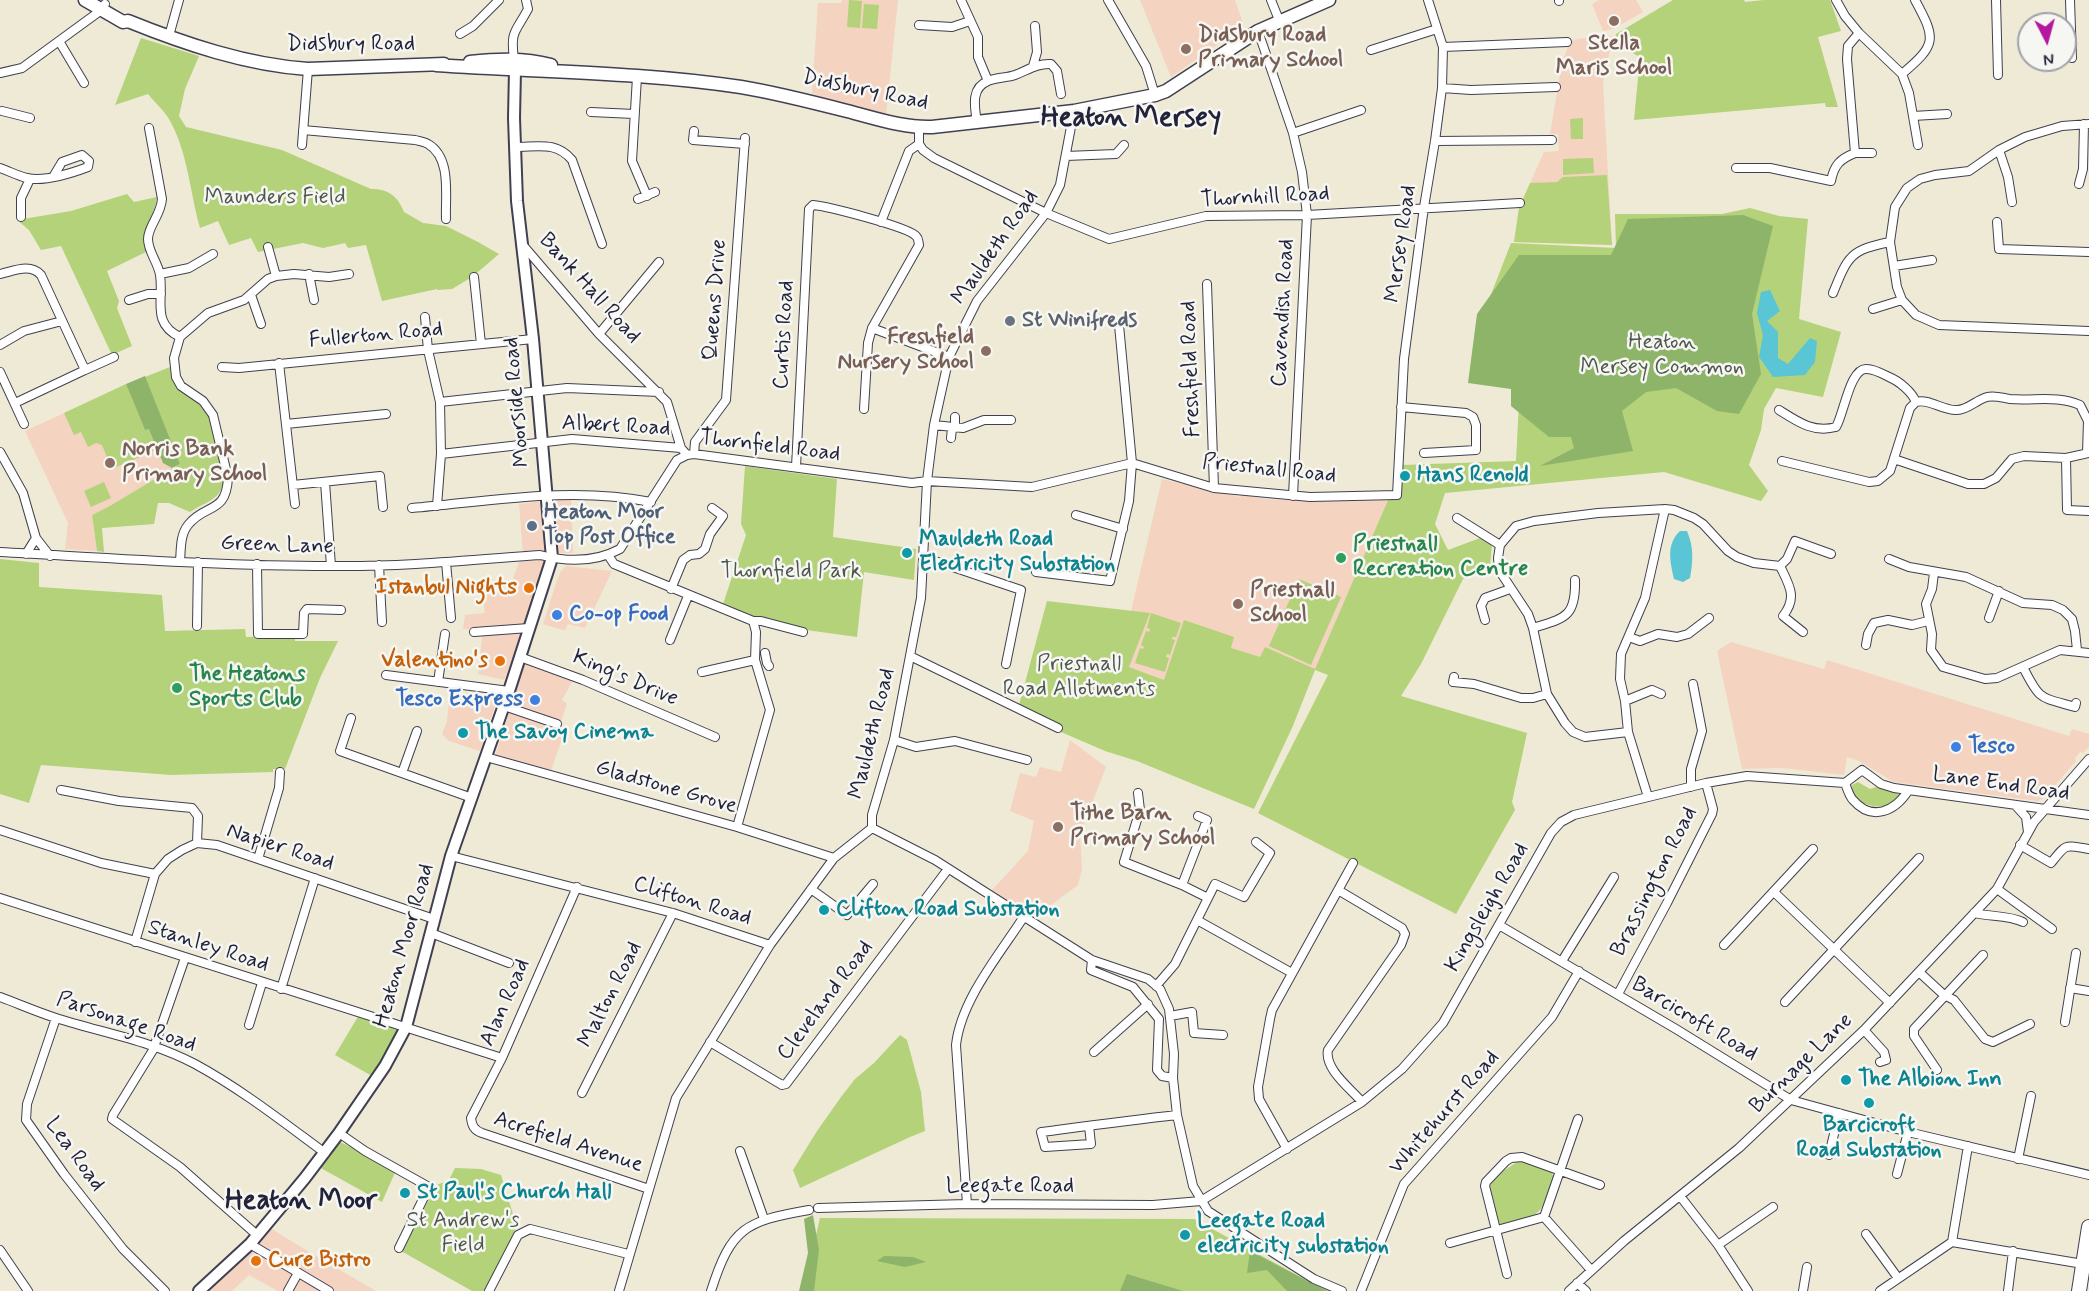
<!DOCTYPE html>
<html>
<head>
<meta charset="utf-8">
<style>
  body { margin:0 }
  #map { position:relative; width:2089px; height:1291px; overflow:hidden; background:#efead5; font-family:Mynerve,sans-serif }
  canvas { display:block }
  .north { position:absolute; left:2017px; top:12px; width:60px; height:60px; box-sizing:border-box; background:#f6f6f2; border:2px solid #a1a1a9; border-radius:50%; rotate:174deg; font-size:16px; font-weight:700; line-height:24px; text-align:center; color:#22223b }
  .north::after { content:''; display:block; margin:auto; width:21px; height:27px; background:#b5179e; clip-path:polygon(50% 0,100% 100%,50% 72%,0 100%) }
</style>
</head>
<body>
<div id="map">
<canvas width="2089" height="1291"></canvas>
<div class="north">N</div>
</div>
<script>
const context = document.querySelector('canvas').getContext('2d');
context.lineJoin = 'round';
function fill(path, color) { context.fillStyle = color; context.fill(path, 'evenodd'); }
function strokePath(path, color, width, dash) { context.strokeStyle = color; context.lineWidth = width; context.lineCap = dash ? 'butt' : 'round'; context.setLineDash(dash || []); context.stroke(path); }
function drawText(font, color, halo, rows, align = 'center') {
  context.font = font + ' Mynerve,sans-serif'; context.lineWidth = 5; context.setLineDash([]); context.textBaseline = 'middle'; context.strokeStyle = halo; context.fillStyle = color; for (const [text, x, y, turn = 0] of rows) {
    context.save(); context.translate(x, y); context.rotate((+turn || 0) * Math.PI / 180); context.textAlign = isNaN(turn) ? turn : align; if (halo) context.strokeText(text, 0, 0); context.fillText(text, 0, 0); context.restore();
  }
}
const built = new Path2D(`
  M842,0H898L886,115L836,103L812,93L818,3H841Z
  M1140,0H1235L1244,26L1171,77Z
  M1599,0H1636L1643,12L1613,29L1603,31L1592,4Z
  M1595,36H1613L1603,83L1612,245L1514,242L1519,208L1544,152L1559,151L1558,134H1550L1562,62L1568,47L1573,40Z
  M145,376L180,464L108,507L92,515L97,551L65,549L68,523L25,431Z
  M1162,479L1240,497L1241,494L1266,499L1310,501L1388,500L1315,669L1292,728L1129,667L1149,614L1131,611Z
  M571,498L573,553H557L553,500Z
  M543,501L546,551L523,553L519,504Z
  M545,559L526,623L504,680L478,674L483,630L463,629L465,615L485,613L482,594L509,590L519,562Z
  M566,566L612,571L585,628L568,624L565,630H563L543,624L557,580L561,571Z
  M1731,642L1824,669L1827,660L2069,736L2072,729L2089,734V747L2083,753L2080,752L2075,758L2076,761L2044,798L2038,801L1894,782L1859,761L1847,757L1844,775L1782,768L1742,769L1717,651Z
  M526,659L574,678L562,700L567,704L559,727L565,730L551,771L495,756Z
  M450,691L498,697L480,751L449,741L442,734L447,721Z
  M1070,740L1106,767L1080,834L1082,869L1078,885L1032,919L992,890L1028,851L1034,821L1010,811L1020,773L1036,777L1040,767L1061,772Z
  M270,1228L319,1258L376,1291H278L249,1275L232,1291H208L264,1237Z`);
const green = new Path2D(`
  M849,0L862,1L860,28L847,27Z
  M1673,0H1744L1745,2L1764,0H1830L1841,31L1818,37L1838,107H1826L1825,103L1634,120L1640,57L1614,43L1616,34Z
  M864,4L879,5L877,29L862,28Z
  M141,38L199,56L185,89L179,116L186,127L282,150L371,189C388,189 398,196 404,212L423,223L446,226L478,242L499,254L472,277L452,289L437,290V289L382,301L366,245L348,248L345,243L323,248L303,243L258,252L251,238L229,245L218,221L200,228C190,193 188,152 169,119C164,110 154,102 148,94L115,105Z
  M1583,118V139H1571L1570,119Z
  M1593,158L1594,173L1563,175V159Z
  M1607,175L1612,245L1514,242L1519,208L1530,183L1557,182L1563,177Z
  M127,194L134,202L157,197C154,220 140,228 146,252L107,271L119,301L117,308L132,346L112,355L61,246L41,250L29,230L17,220L71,211Z
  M1750,208L1779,216L1808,219L1799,319L1841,332L1823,397L1776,388L1764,409L1761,430L1749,465L1768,491L1761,501L1664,472L1445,493L1435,524L1448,550L1480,538L1492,544L1490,567L1463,579L1421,664L1401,696L1527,733L1512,802L1515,810L1456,914L1258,813L1328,675L1315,670L1292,728L1254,809L1137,761L1105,751L1061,732L1063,727L1019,705L1047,601L1150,613L1129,667L1164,680L1184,620L1234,637L1231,648L1260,657L1265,647L1315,669L1388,500L1399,499L1402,465L1516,461L1520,383L1490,297L1511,243L1616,248L1615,214H1722Z
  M170,367C175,387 197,396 209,411L225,477C221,501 208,500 190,512L169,503H158L154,524L102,528L104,552L97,551L92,515L108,507L180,464L145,377Z
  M126,384L145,430L149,428L158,449L112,469L102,445L96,443L88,447L81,432L74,435L64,413Z
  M745,466L837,479L833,537L916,549L914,580L864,572L857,637L799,629L722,607L746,535L741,524Z
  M104,482L111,498L91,507L84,491Z
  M0,559L39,563V587L162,595L165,631L245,629L246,637L295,636V641H338L320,678L285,769H273V772L171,775L41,765L29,803L0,794Z
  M1299,579L1341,597L1311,665L1269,646Z
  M1151,613L1181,623L1176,637H1172V639L1175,640L1170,655L1167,654L1166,657L1169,658L1165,672L1135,663L1140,648L1143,649L1144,647L1141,645L1146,631L1149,632L1150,629L1147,628Z
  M1858,782L1870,789L1876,787L1902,795L1889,806C1874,808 1853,805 1852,785Z
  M359,1015L402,1030L372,1076L335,1055Z
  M900,1035L907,1040L921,1092L925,1131L910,1137L800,1188L793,1170L817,1131L841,1097L855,1079L874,1063Z
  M340,1142L397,1168L382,1202L319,1167Z
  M1522,1159L1552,1171C1554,1179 1553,1183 1550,1190C1540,1219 1531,1217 1504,1227L1498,1224C1484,1183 1485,1182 1522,1159Z
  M455,1168L481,1169L501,1175L517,1227L485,1291H472L401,1251L437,1185L449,1180Z
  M820,1218L1194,1219L1308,1281L1330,1291H803Z`);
const forest = new Path2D(`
  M1743,215L1773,226L1752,314L1761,374L1739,414L1717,411L1676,388L1646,392L1622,411L1633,451L1540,466L1574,448L1571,437H1549L1511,406V389L1468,383L1477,314L1519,255H1611L1628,219Z
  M145,376L180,464L172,468L163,463L149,429L145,430L126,384Z
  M813,1215L819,1250L814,1291H799L808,1253L804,1219Z
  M1250,1251L1327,1291H1287L1267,1270L1247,1273Z
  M884,1256L913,1257L926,1262L905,1267L877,1261Z
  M1127,1274L1183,1291H1120Z`);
const water = new Path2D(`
  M1770,290L1780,311L1767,321L1778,332V358L1788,364L1810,338L1817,341L1815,362L1805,375L1773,377L1759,357L1763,335L1757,313L1761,292Z
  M1680,531H1687C1694,547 1693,561 1690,578L1683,582L1674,579C1670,561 1666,544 1680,531Z`);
const minor = new Path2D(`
  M961,0L978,37V57L988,81
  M1108,0L1146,66L1155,95
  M1271,0L1279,20
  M1559,0V1
  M1836,0L1845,16L1859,33L1902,74L1909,93L1918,145
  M1996,0L1998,75
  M2070,0L2072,58
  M919,25L952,27L970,21
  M1258,31L1293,133L1302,172L1307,215L1293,496
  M1859,33L1848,46L1847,59L1855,153H1872
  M460,34L473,26L499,0
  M169,36L179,0
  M59,41L84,83
  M1443,47L1567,42
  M1371,50L1437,29
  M514,59C510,30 516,32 528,9L526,0
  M1033,66L1037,52L1035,26
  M0,73L22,68L100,11L105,4
  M1902,74C1936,45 1937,40 1915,0
  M637,77L632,161L647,196
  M1442,88L1471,90L1556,87
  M2,111L30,118
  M591,112L634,114
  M1913,116L1947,114
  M977,123C975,108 970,88 988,81C996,77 1007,78 1015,75C1028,70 1038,63 1051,64L1057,71L1061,94
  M2089,124L2062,126L2025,137L1999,150L1969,171L1935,175L1920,179L1907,188L1895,207L1890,242L1897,287L1902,300L1916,315L1939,325L2089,331
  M149,128L162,199C161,215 148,226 148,239C148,252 158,262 160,275C164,300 151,323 180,337
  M303,130L415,140C419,141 425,142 428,144C452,158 445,196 446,219
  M694,131L693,140L745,144
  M1293,133L1361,110
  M1435,141L1552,140
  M919,144L923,150L934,158L1046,213L1109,239L1206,216L1307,215L1520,203
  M302,145L308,69
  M515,147C538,147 556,141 572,160L602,244
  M1999,150L2008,177L2012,202
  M1066,156L1116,154L1124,145
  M0,168C9,171 18,176 27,178C44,182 72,173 88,167L89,161L82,155L62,162L53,177
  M1736,168H1770L1831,181C1834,165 1840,159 1855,153
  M2079,184L2083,169L2084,124
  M638,199L655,192
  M21,217V198L30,179
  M881,222L909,151L919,144V127
  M1997,222L1999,249L2089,252
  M522,244L599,334L667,402L681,448L687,455
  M268,247L276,276
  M1894,266L1932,260
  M0,274C14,271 30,263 41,275L85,370L15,403
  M160,274L189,268L213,254
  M309,274L314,300
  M474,277L481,344
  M1207,284L1214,488
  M1833,293C1848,256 1850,250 1890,242
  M251,295L261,324
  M129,300L148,294H161
  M1873,309L1902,300
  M425,317L428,350L440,402L441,454L437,506
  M872,328L949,357
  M599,334L659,262
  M0,345L24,331L62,321
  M279,363L295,504
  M222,367L239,368L533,339
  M85,370L114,357
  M0,372L24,424
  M440,402L567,388L659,392
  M1401,407L1466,413L1473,417L1476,425V450L1424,453
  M1779,410C1798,422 1813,433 1836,427C1844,414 1850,367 1867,369C1874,369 1883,374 1889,377C1899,381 1912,392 1916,402C1929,398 1943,411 1957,410C1968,410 1976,400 1987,397C1995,395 2003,398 2010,399C2035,401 2057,395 2080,405L2088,421L2087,453
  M955,417V428
  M286,424L386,414
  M934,425L963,428L984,420H1011
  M951,438L952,428
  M0,452L23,493L36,538L50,556
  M441,454L572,439L681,448
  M694,454L695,442L726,400L745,138
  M2066,458L2067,510L2089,511
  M1894,459L1968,484H1984L1996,478L2012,459L2024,456L2066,458L2089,453
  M1782,461L1869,482L1878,481L1890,471L1910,408L1916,402
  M796,467L809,209L813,205C827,206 908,227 916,236C919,239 918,240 919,245L872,328L868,343L864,409
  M325,482L331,566
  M293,485L380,476L383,507
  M412,508C492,501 572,486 651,502
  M1076,515L1123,529
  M1457,518L1500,545
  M0,552C110,558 221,566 331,566C401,567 471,560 540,555C567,562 596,562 620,549L677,460L687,455L694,454L912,483L927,481L1032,487L1132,463L1214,488L1310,497L1397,495L1404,359L1424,207L1435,141L1442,88L1443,47L1428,0
  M26,554L36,538
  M608,555L614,564L753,621H761L803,632
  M923,557L1021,590L1006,664
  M1889,559L1909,567L1966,577L2023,603L2052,605L2063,610L2072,619L2075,631L2077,650
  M180,562C181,549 180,535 188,525C205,503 226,515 228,478L213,415L203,401L181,386L176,377L174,358L180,337L208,313L244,300L268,279L276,276L294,274L329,277L349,274
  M446,562L451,618
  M257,564L258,634H303L304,613L307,609L341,610
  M379,565L382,622
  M1780,566C1789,585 1798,597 1783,616L1803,632
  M1036,572L1110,581L1129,501L1132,463L1119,325
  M1934,573L1932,589L1926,604L1932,634L1931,650L1943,667L1985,679L1997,678L2060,650L2089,653
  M671,589L683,560L690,555L699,554L705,549L710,534L723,516L712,508
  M1989,618L1999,591
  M1485,620L1481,606L1485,598L1510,589
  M197,626L198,562
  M1533,628C1565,618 1576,617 1575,580
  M474,632L529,628
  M1629,637L1640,641L1658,634L1677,637L1688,634L1709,618
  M670,640L688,596
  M1866,645L1868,634L1874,623L1888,620L1912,625L1928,621
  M765,653L767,663L769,666
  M910,656L1058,728
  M520,657L583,680L715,737
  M2023,667C2040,701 2040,697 2075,707L2076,703
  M702,672L755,660
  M386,675L509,691
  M1454,677L1453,682L1474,684L1521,698H1533L1547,694
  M438,682L445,634
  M1625,701L1652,690L1661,694
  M504,706L557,724
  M351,718L340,751L472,798
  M1628,732L1585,737L1573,732L1565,723L1547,694L1533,628L1528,614L1499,570L1498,558L1500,545L1516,526L1534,521L1598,513L1665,509L1674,510L1694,518L1703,524L1728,551L1737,557L1754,563L1780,566L1787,559L1795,541L1831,554
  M894,740L916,747L955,741L1027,760
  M486,757L737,827L834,858
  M402,773L417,731
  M1845,783C1847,788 1849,796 1853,800C1872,822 1895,811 1908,791
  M1691,787V769L1702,731L1693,684
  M61,790L119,801L192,808L198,816L197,843
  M1138,793L1140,810L1124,862L1182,885L1208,898
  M1648,797L1628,732L1625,701L1620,679L1621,654L1645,598L1665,509
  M2016,806L2026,817L2028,832
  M737,827L770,710L755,660L756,632L753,621
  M872,828V815L894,740L921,598L927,481L934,425L949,357L977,301L1046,213L1060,185L1074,111
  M872,828L935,860L1092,960L1148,979L1160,989L1169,1009L1174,1054L1173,1078L1177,1115L1193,1186L1208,1211L1314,1279L1342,1291
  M0,830L101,863L155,874
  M2020,845L2051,863C2067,843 2064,845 2089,849
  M451,856L673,913L770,945L834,858L872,828
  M258,859L279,788L280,772
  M1182,885L1207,820L1198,816
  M577,887L502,1058L471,1118C472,1126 474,1130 482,1133L649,1189
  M811,889L847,915L873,884
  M1997,889L2052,929
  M1338,890L1402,928L1405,934L1401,945L1328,1050C1324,1069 1351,1089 1362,1102
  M1775,893L1890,1003
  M0,898L502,1058
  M1974,913C1991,917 2008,915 2023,922
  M1197,920L1292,973
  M1499,925L1676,1029L1791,1100L1908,1132L2089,1175
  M431,933L509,963
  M135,942L155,874L168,859L182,850L197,843L217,845L434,919
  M1724,945L1813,849
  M185,958L153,1050L113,1115L112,1119L180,1167L257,1235
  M1092,960L1091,970L1133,987L1159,1019L1157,1070L1162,1076L1173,1078
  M1562,961L1614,877
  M1919,972L1944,995L1954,1000L1985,1039L1993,1042L2030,1024
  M1156,986L1175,964L1215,884L1244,897L1270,853L1256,842
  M2070,988L2089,991
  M281,989L315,878
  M1618,994L1667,903L1712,814L1713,809L1706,783
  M0,997C19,1004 37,1012 56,1018C103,1033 152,1041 195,1064C241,1089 283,1122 325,1153
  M1785,1002L1919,858
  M1170,1016L1192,1012L1194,1033L1223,1035
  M56,1018L27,1104L26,1120L64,1174L123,1249L165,1291
  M2065,1022L2076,953
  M249,1025L262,983
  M1864,1030L1884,1052L1886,1060L1880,1062
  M710,1042L782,1085L786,1084L948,869
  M1094,1052L1148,1004
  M1937,1070L1914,1036V1029L1983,955
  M582,1093L673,913
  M1089,1126L1091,1144L1045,1147L1041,1132C1087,1126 1132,1120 1177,1115
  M339,1133L365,1151L429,1187L399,1248
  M1287,1149L1259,1099L1258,1087L1270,1019L1272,1010L1353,863
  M740,1151L764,1219
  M1829,1155L1839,1113
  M2018,1159L2031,1096
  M1897,1174L1908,1132
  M1680,1196L1718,1245L1748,1291
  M967,1204L956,1045C961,1000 999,955 1023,918
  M818,1208L967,1204L1153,1205L1201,1201L1362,1102L1402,1069L1443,1023L1551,833L1561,822L1574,815L1706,783L1747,776L1845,783L1862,770L1881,784L1894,788L2089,815
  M1544,1217L1591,1270
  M1866,1234L1898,1278
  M1952,1242L1968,1146
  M1450,1243L1544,1217L1578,1119
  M250,1244L329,1291
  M1718,1245L1773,1207
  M0,1250L28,1291
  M1507,1274L1485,1186L1486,1182L1506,1161L1511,1158L1522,1157L1600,1185
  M1577,1283L1586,1291
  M288,1291L298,1273
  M489,1291L518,1235L530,1229L628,1254
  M619,1291L676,1098L770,945
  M711,1291C731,1228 745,1221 809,1210
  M1361,1291L1404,1184L1552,1017L1579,971
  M1569,1291L1624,1241L1739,1148L1864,1030L1997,889L2034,822L2089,759
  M1803,1291L1807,1267
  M1880,1291L1952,1242L2083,1264
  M2008,1291L2013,1251`);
const secondary = new Path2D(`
  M199,1291L250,1244L305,1178L339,1133L385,1066L406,1027L451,856L509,691L552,558L533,339L517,201L514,118L515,70`);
const primary = new Path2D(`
  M85,0L123,22L128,21C185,44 247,65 308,69L444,64
  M470,62C498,59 523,58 551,65
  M436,65C538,72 640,72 741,87C777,93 812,102 847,111C875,118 903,128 932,127L1074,111L1155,95L1166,91L1258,31L1329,0`);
const trunk = new Path2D(`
  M2079,1291L2089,1227`);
const markers = [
  [1614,21,6,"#8d6e63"],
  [1186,49,6,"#8d6e63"],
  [1010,321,6,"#6b7280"],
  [986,351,6,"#8d6e63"],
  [110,463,6,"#8d6e63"],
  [1405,476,6,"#0f9aa8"],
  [532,526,6,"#5c6f8a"],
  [907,553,6,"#0f9aa8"],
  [1341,558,6,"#2e9e5b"],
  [529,588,6,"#e8710a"],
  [1238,604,6,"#8d6e63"],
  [557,615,6,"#3f7fe0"],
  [500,661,6,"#e8710a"],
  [177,688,6,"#2e9e5b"],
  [535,700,6,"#3f7fe0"],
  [463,733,6,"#0f9aa8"],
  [1956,747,6,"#3f7fe0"],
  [1058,827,6,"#8d6e63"],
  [824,910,6,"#0f9aa8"],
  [1846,1080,6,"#0f9aa8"],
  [1869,1103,6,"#0f9aa8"],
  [405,1193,6,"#0f9aa8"],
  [1185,1235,6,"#0f9aa8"],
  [256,1261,6,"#e8710a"]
];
const educationNames = [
  ["Didsbury Road",1198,36],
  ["Primary School",1198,61],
  ["Stella",1614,44,"center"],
  ["Maris School",1614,69,"center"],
  ["Freshfield",974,338,"right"],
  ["Nursery School",974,363,"right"],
  ["Norris Bank",122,450],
  ["Primary School",122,475],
  ["Priestnall",1250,591],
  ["School",1250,616],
  ["Tithe Barn",1070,814],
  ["Primary School",1070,839]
];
const streetNames = [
  ["Didsbury Road",351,45],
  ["Didsbury Road",865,91,12],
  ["Thornhill Road",1265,198,-3],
  ["Mersey Road",1402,244,-82],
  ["Mauldeth Road",996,248,-55],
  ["Bank Hall Road",589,289,48],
  ["Queens Drive",716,300,-86],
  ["Cavendish Road",1284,313,-87],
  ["Curtis Road",785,335,-87],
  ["Fullerton Road",376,336,-5],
  ["Freshfield Road",1192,369,-92],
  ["Moorside Road",518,402,-95],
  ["Albert Road",616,427,3],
  ["Thornfield Road",770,447,7],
  ["Priestnall Road",1269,470,6],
  ["Green Lane",277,546,2],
  ["King's Drive",625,679,23],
  ["Mauldeth Road",873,734,-76],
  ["Lane End Road",2001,785,8],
  ["Gladstone Grove",666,788,16],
  ["Napier Road",280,848,18],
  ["Brassington Road",1655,882,-63],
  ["Clifton Road",692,902,17],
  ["Kingsleigh Road",1488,908,-60],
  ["Heaton Moor Road",405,946,-74],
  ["Stanley Road",208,947,18],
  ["Malton Road",611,995,-63],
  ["Cleveland Road",826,1001,-53],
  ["Alan Road",506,1003,-66],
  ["Barcicroft Road",1694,1020,31],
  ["Parsonage Road",126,1023,19],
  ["Burnage Lane",1802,1064,-44],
  ["Whitehurst Road",1445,1113,-49],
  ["Acrefield Avenue",568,1143,18],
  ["Lea Road",74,1155,54],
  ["Leegate Road",1010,1187]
];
const parkNames = [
  ["Maunders Field",275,198],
  ["Heaton",1662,343],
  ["Mersey Common",1662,368],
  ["Thornfield Park",791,572],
  ["Priestnall",1079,665],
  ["Road Allotments",1079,690],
  ["St Andrew's",463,1221],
  ["Field",463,1246]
];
const worshipNames = [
  ["St Winifreds",1022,321]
];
const cultureNames = [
  ["Hans Renold",1417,476],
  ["Mauldeth Road",919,540],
  ["Electricity Substation",919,565],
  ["The Savoy Cinema",475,733],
  ["Clifton Road Substation",836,910],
  ["The Albion Inn",1858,1080],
  ["Barcicroft",1869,1126,"center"],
  ["Road Substation",1869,1151,"center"],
  ["St Paul's Church Hall",417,1193],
  ["Leegate Road",1197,1222],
  ["electricity substation",1197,1247]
];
const serviceNames = [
  ["Heaton Moor",544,513],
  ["Top Post Office",544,538]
];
const leisureNames = [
  ["Priestnall",1353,545],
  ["Recreation Centre",1353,570],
  ["The Heatons",189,675],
  ["Sports Club",189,700]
];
const foodNames = [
  ["Istanbul Nights",517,588],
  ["Valentino's",488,661],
  ["Cure Bistro",268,1261,"left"]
];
const shopNames = [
  ["Co-op Food",569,615],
  ["Tesco Express",523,700,"right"],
  ["Tesco",1968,747]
];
const districtNames = [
  ["Heaton Mersey",1131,119],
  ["Heaton Moor",301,1202]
];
fill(built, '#f4d3c0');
fill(green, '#b3d27a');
fill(forest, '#8eb46a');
fill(water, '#5ac5d4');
strokePath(minor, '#414052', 10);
strokePath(secondary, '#414052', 14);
strokePath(primary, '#414052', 15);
strokePath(trunk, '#414052', 16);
strokePath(minor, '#fff', 8);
strokePath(secondary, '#fff', 10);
strokePath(primary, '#fff', 12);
strokePath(trunk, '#fff', 14);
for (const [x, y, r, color] of markers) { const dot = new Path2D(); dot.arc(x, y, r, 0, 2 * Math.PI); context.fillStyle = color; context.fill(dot); strokePath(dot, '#f6f6f2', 2); }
drawText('bold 22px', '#785e54', '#f6f6f2', educationNames, 'left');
drawText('22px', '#22223b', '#f6f6f2', streetNames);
drawText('22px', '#4e574e', '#f6f6f2', parkNames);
drawText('bold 22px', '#5b616d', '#f6f6f2', worshipNames, 'left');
drawText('bold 22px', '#0d838f', '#f6f6f2', cultureNames, 'left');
drawText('bold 22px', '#4e5e75', '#f6f6f2', serviceNames, 'left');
drawText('bold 22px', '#27864d', '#f6f6f2', leisureNames, 'left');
drawText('bold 22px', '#c56008', '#f6f6f2', foodNames, 'right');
drawText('bold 22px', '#366cbe', '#f6f6f2', shopNames, 'left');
drawText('bold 28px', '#22223b', '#f6f6f2', districtNames);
</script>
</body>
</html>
